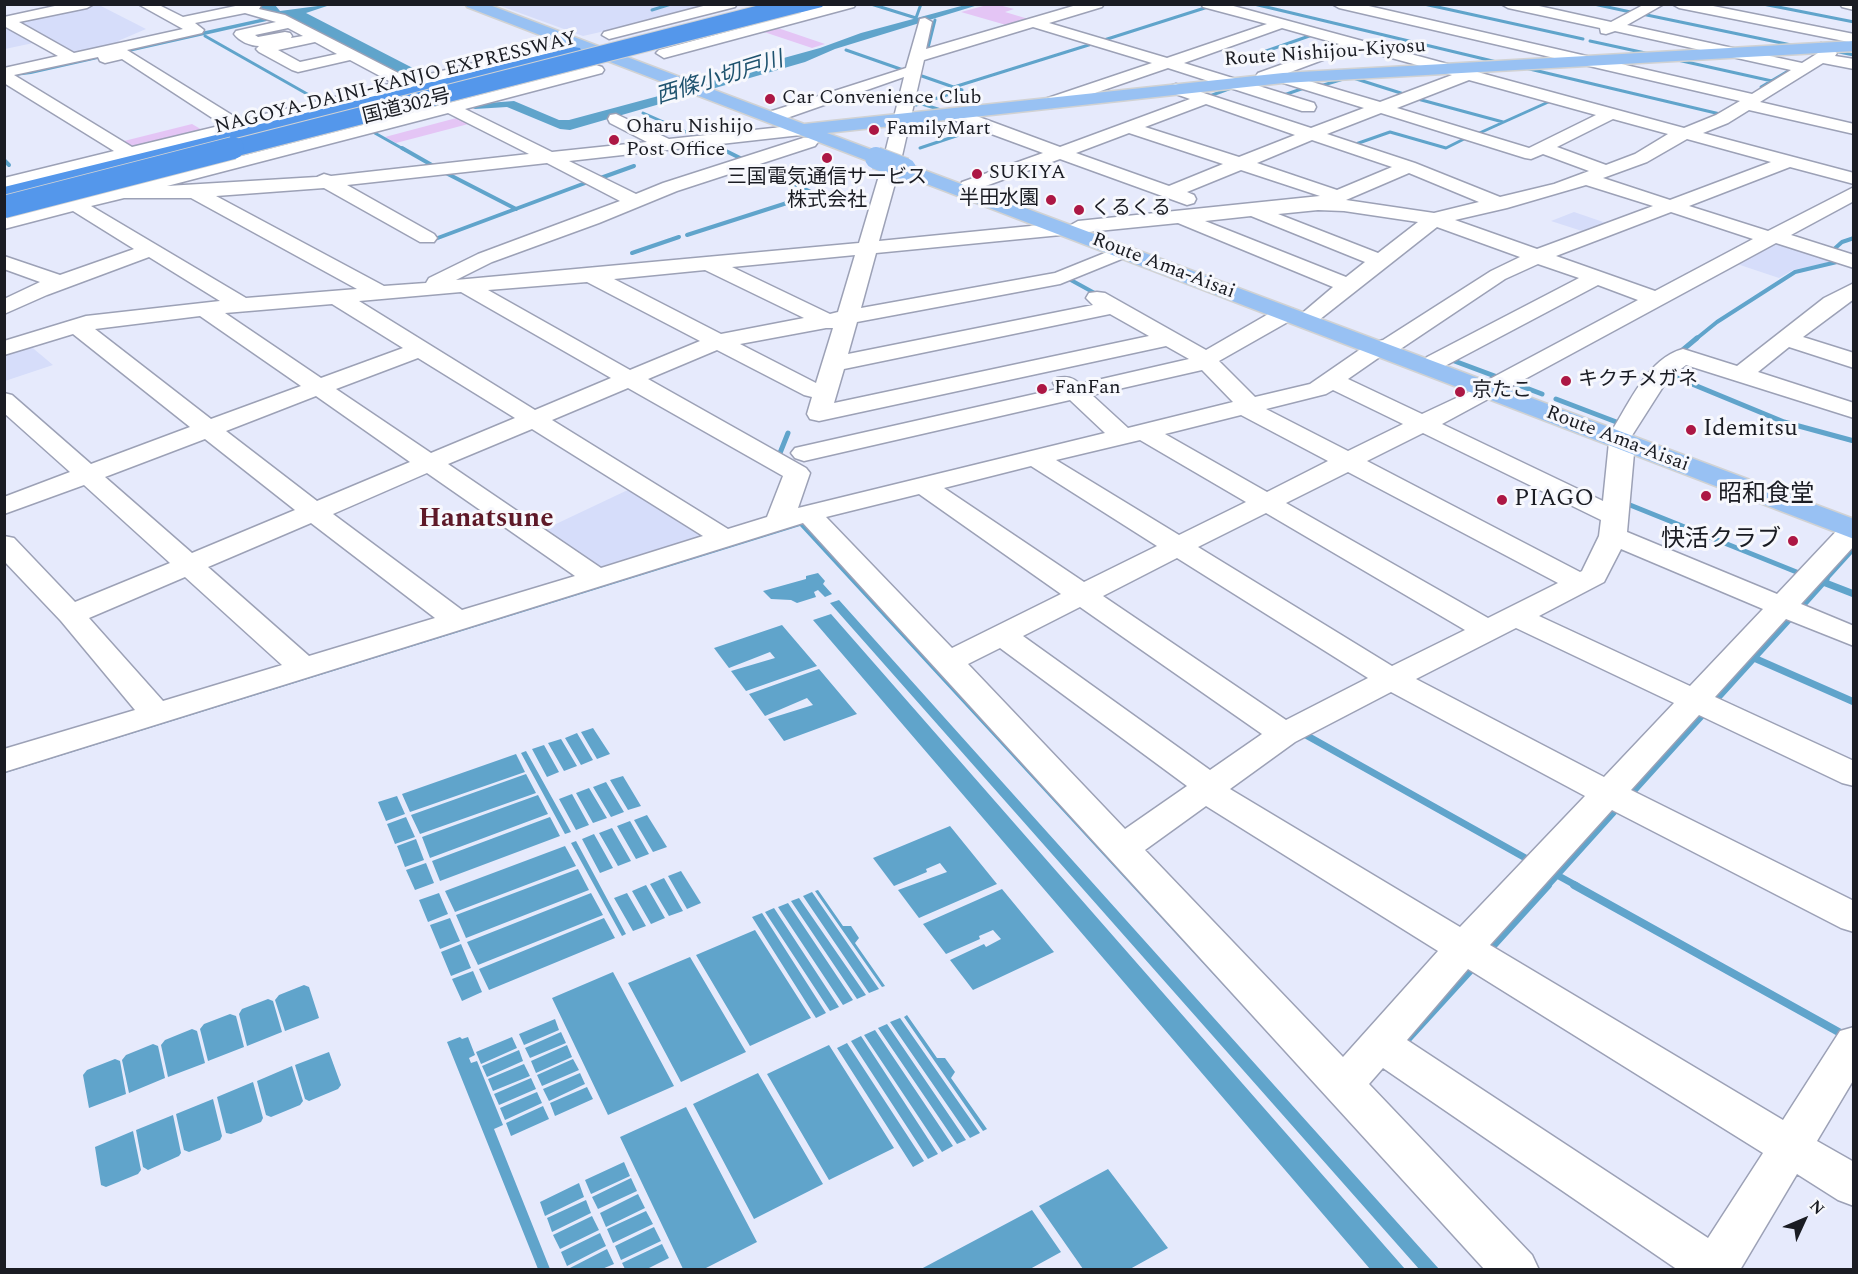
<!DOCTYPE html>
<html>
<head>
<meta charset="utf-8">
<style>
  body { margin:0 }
  #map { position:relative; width:1858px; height:1274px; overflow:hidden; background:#e6eafc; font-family:Spectral,serif }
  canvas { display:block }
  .frame { position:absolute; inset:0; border:6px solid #1a1c23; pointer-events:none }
  .north { position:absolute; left:1774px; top:1190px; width:60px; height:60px; -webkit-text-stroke:4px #f7f8fd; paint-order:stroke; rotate:46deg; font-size:16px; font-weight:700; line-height:24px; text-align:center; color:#1a1c23 }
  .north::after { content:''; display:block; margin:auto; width:21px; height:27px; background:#1a1c23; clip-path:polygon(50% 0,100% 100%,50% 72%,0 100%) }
</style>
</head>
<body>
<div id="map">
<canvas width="1858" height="1274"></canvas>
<div class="frame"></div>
<div class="north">N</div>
</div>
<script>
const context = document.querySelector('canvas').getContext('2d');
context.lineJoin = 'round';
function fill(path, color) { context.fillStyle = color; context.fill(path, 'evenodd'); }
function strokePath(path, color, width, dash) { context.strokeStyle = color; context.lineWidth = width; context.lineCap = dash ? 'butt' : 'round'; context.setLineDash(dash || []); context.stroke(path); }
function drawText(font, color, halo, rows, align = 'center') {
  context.font = font + ' Spectral,"Noto Sans JP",serif'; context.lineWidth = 6; context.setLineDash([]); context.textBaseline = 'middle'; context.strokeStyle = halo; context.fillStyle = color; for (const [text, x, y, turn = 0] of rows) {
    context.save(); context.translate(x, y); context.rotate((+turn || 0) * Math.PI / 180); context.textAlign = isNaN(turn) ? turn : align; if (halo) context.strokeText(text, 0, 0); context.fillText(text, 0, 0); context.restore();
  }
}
const built = new Path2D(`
  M99,5L146,29L118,41L125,45L74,57L12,21Z
  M498,5H719L583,36Z
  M5,23L38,42L5,49Z
  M1574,212L1612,225L1588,233L1551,221Z
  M1780,239L1840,260L1793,270L1779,278L1734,263Z
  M28,344L53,365L5,381L4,351Z
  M632,488L704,533L702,536L593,569L539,532Z`);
const green = new Path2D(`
  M987,5H999L1014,9L1005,12L1035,21L1013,27L961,12Z
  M772,26L825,44L812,48L758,30Z
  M464,116L476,122L396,143L385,137Z
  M192,124L204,131L132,149L120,142Z`);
const water = new Path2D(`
  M333,4L306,13L440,82L423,86L271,20L31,74L15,76L11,74L269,17L256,10L259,5H275L280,11Z
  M965,5H978L835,49L805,62L570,130L560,129L507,107L475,109L458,102L476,98L488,103L514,101L559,120H569L707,83L762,64L820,48L861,33Z
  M804,519L1485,1269L800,526L5,773V766Z
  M818,573L825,581L823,584L832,594L825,597L818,590L814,592L816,597L797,603L791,600L771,599L763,591L806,579V576Z
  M839,600L1439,1269H1419L830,603Z
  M831,614L1405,1269H1370L813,620Z
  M782,625L817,666L746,691L731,671L775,658L770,652L729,668L714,648Z
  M819,669L857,714L784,741L768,719L813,705L807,698L765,716L749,694Z
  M593,728L610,754L597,759L581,732Z
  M577,733L593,760L581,765L565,738Z
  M561,739L577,766L564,771L548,743Z
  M544,745L559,772L547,777L532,749Z
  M526,751L571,832L565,834L521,753Z
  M516,754L525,772L410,812L402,794Z
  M526,774L536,793L420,834L411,815Z
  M623,776L641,806L628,810L610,780Z
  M606,782L624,812L611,817L593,787Z
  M589,788L607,818L593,823L576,793Z
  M572,794L589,825L576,830L559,799Z
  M538,795L548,814L430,858L422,837Z
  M397,796L405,814L386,821L378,802Z
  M647,815L667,847L653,852L634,820Z
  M406,817L415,837L395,844L387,824Z
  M550,817L560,836L440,881L432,861Z
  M630,821L649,854L636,859L617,826Z
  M950,826L997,884L919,918L898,890L947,872L940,863L926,869L927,872L894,886L873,858Z
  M612,828L631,861L618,866L599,833Z
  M594,834L613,868L600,873L582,839Z
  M416,839L424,860L405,867L397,846Z
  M576,841L626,934L622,936L571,843Z
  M565,846L576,866L455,912L445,891Z
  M426,863L434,883L415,890L406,870Z
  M578,869L589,890L466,938L456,915Z
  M681,871L701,903L687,909L668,876Z
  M664,878L683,911L669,916L650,884Z
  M646,885L665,918L651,924L632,891Z
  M1002,889L1054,952L973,990L950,960L984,944L986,947L1001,939L993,930L979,936L980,939L946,954L923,924Z
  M818,890L843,926H851L859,938L855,943L885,986L882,987L815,891Z
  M812,892L879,989L869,993L803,896Z
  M439,893L448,914L428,922L419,900Z
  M591,893L603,915L478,965L467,942Z
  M627,893L646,926L633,931L614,898Z
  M799,898L866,995L857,999L791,901Z
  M788,903L853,1000L843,1005L778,907Z
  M774,908L839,1007L830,1011L765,912Z
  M762,913L826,1013L816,1018L752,917Z
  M450,918L460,941L440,949L430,925Z
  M604,918L615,938L489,990L479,969Z
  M755,930L811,1018L750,1046L696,955Z
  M461,944L471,968L451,976L441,952Z
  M690,957L746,1052L681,1082L628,983Z
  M473,971L482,992L462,1001L452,979Z
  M613,972L674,1086L608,1115L552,998Z
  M304,985L309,987L319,1018L285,1031L275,1000L279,995Z
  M268,999L273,1001L282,1032L247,1046L239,1014L242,1009Z
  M230,1014L236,1016L244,1047L208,1061L200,1029L204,1024Z
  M907,1015L937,1058H945L955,1072L951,1078L987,1129L983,1131L904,1017Z
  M900,1018L980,1133L970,1138L890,1022Z
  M555,1019L559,1030L524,1045L519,1034Z
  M887,1024L966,1140L957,1144L878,1028Z
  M192,1029L197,1031L205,1063L168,1077L161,1045L165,1040Z
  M875,1030L953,1146L942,1152L864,1035Z
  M561,1032L566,1043L530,1058L525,1048Z
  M861,1036L938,1154L928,1159L851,1041Z
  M460,1037L462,1039L468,1037L475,1055L469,1058L471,1063L477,1061L503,1125L494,1129L550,1269H538L447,1042Z
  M512,1037L517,1048L481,1064L476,1052Z
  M847,1043L924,1161L913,1167L837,1048Z
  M153,1044L158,1046L165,1078L129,1093L122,1060L126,1055Z
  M567,1045L572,1057L536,1073L531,1061Z
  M829,1045L894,1148L829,1180L767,1074Z
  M519,1050L523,1061L487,1077L482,1066Z
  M329,1052L341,1085L338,1089L309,1101L305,1099L295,1065Z
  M115,1059L120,1061L126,1094L89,1108L83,1075L87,1070Z
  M573,1059L579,1070L542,1086L537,1075Z
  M524,1064L530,1076L493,1091L488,1079Z
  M292,1066L303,1101L300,1105L271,1117L266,1115L257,1081Z
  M580,1073L585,1084L549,1101L543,1089Z
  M758,1073L823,1184L754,1219L693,1104Z
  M531,1078L536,1089L499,1105L494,1094Z
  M253,1082L263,1118L261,1122L231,1134L226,1133L217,1097Z
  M587,1087L593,1099L555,1116L550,1103Z
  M537,1092L542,1103L505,1120L500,1108Z
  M213,1099L222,1136L220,1140L189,1152L184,1150L176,1114Z
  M543,1106L549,1119L511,1136L506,1123Z
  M686,1107L757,1242L704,1269H683L620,1137Z
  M173,1115L181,1153L179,1156L148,1170L143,1167L136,1130Z
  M133,1131L141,1170L138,1174L106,1187L101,1185L95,1147Z
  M624,1162L630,1176L591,1194L585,1180Z
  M1108,1169L1168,1248L1130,1269H1083L1039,1206Z
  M631,1178L637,1191L598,1209L592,1197Z
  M579,1183L584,1197L545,1216L540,1202Z
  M638,1194L645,1208L606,1227L600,1213Z
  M586,1200L591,1213L552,1232L547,1218Z
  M1032,1210L1061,1252L1030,1269H921Z
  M646,1211L653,1224L613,1243L607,1229Z
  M592,1216L599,1230L560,1249L553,1235Z
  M654,1227L661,1241L621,1260L615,1246Z
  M600,1233L606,1246L567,1266L561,1252Z
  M662,1244L669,1258L647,1269H625L622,1263Z
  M607,1249L614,1264L602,1269H568Z`);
const streamFar4 = new Path2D(`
  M871,4L916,18L918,21
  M1254,4L1501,63
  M1424,4L1583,39
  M1594,4L1635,13
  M1763,4L1854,22
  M652,10L671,4
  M1642,14L1796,46
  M916,18L921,4
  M205,36L316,99
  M1101,41L1211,6
  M1590,41L1650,54
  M846,50L906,71
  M927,52L935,20
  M1839,52L1854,55
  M1673,59L1772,81
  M1226,65L1315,34
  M1521,67L1720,114L1723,112
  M954,87L1095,43
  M1317,87L1350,77L1407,95
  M1761,87L1795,67
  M1281,96L1307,87
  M1207,97L1234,87
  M1414,98L1503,122
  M922,104L944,111
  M916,105L962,90L919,75
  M643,113L702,139
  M373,132L405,150
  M1475,135L1555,99
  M709,143L723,150
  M1353,145L1390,132L1446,148L1470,136
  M920,148L983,127`);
const streamFar3 = new Path2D(`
  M402,148L437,168
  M720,148L746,161
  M4,160L9,165
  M444,172L516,209
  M595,180L634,166
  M687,235L815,194L751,163
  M435,239L588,182
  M1832,251L1842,242L1854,238
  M632,253L679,237
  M1069,279L1100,296
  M1696,339L1717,322L1795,272L1841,261`);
const streamFar2 = new Path2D(`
  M1679,353L1697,338
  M1449,359L1500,378
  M1675,377L1784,422L1854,441
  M1513,383L1542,394
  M1556,399L1619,423L1621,420
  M778,458L788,433
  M1630,505L1799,573
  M1825,580L1854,548`);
const streamFar1 = new Path2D(`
  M1823,582L1854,594
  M1799,609L1826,579
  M1754,658L1854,702
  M1713,703L1792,616
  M1304,734L1529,860
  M1629,796L1705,712
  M1557,875L1577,886
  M1547,886L1620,805`);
const stream = new Path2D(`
  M1574,885L1844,1035
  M1488,951L1548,885
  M1403,1044L1475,965`);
const minor = new Path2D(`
  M64,4H94L87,8L19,22L74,53L183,29L138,4H157L183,17L245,4H262L259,9L285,15L410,79L545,45L553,50L550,53L4,189V178L114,151L4,83V68L58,56L4,26V17ZM245,13L276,22L236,31L234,34C239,41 250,46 259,46L256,49L259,52L292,70L298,72L350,60L393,83L240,120L127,50L202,33L204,30L195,23ZM288,28L303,36L291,38L292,36L290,33L285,32L258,37L255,35ZM315,42L337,54L300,62L278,50ZM98,57L100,61L105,63L122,59L223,125L132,147L14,75Z
  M711,4H737L735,7L609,39L602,35L604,32Z
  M831,4H856L854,7L664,58L656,53L659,50Z
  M1080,4H1104L1102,7L1049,23L1167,58L1267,24L1203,7L1201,4H1226L1684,128L1716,115L1740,101L1339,8L1332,4H1360L1752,94L1791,70L1615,31L1606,34L1601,33L1600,28L1508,8L1501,4H1530L1611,22L1645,4H1664L1627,25L1802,63L1818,53L1813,48L1821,43L1837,53L1835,56L1854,59V69L1823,63L1760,102L1854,124V134L1749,110L1728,123L1703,133L1854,173V184L1790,167L1689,206L1768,231L1854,187V201L1791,235L1854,255V268L1776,243L1442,424L1603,501L1609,442L1614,437L1611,432C1629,404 1648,358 1683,349L1737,366L1824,298L1854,283V299L1803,337L1854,353V368L1789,347L1758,372L1854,403V418L1686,365L1668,379L1631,437L1635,442L1627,532L1777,594L1843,524L1854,522V546L1801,604L1854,626V646L1786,619L1715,697L1854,761V786L1842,783L1699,715L1631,790L1854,901V932L1841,928L1612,810L1490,945L1783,1120L1840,1031L1854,1027V1079L1817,1141L1854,1162V1206L1838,1200L1797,1174L1740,1270H1678L1383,1068L1369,1084L1532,1255L1539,1270H1485L803,523L4,772V749L135,710L61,621L4,561V536L14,538L75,602L170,563L84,485L4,514V497L70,472L4,413V393L12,395L91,464L190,427L73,334L4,355V341L86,316L220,301L149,257L47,295L4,314V299L40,282L4,269V256L60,275L134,249L73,211L4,229V217L596,65L602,67L604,70L602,73L465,109L552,152L647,142L610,123L608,119L610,115L616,114L669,139L801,125L807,126L810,130L807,134L801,135L569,161L636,194L663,183L803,138H815L818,142L815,146L677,191L599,223L492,262L456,280L859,243L881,169L904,77L784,119H772L770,115L772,111L906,68L920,19L925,18L932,22L926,49ZM1033,27L1152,63L1045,99L1043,103L1051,108L1168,68L1302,111H1314L1316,107L1314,103L1184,63L1282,28L1339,44L1258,73L1256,76L1258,79L1264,81L1276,77L1277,81L1364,108L1311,128L1176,84L1170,86L1168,89L1170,92L1190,99L1060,147L960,110H948L946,114L948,118L1043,153L962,182L960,186L962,190L969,192L1060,159L1187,205L1194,203L1196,199L1194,195L1187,192L1241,170L1320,196L1078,221L1069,226L1061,223L879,241L899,169L924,60ZM1355,48L1439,71L1452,75L1380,102L1285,74ZM1469,80L1596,115L1529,148L1397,108ZM1206,104L1295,135L1239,157L1145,127ZM448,113L529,154L331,176L324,174L317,177L167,186ZM1381,113L1525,158L1531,159L1543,154L1589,171L1554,184L1500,197L1415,163L1327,134ZM1613,119L1668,134L1635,154L1606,165L1557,147ZM1129,133L1223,164L1169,186L1076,153ZM1687,139L1771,162L1670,200L1603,178L1647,162ZM1312,140L1392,167L1337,190L1257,163ZM547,163L620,201L478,254L429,278L426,283L384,286L216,196L324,188L420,242H434L437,238L434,234L347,185ZM1409,173L1479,202L1434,213L1346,200ZM1586,185L1653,206L1537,249L1455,220L1507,208ZM124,198H191L357,289L246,298L91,206ZM1318,210L1344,211L1418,222L1378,253L1278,214ZM1671,212L1753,239L1655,291L1556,256ZM1251,216L1365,262L1346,277L1205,221ZM1178,223L1333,287L1300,315L1303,320L1311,322L1319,320L1437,227L1520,257L1491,271L1383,340L1368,344L1310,384L1255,397L1219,361L1293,319L1296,314L1293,309L1285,307L1277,309L1206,350L1105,293L1097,292L1089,293L1086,298L1093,305L848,354L857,322L1060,284L1129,256L1132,252L1129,248L1122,246L1055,273L861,308L876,253L1061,235L1070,230L1078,233ZM855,255L838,312L830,314L732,267ZM1538,264L1579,278L1427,357L1423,362L1427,367L1435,369L1443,367L1598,285L1638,300L1488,380L1484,385L1422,414L1348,379L1384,354L1399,350L1505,279ZM705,270L804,318L721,334L614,279ZM587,282L700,341L630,370L488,290ZM461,292L611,378L535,410L359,301ZM332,304L403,348L321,378L225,313ZM1110,314L1149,336L834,403L844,369ZM200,316L301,386L211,419L95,329ZM826,328H833L816,383L740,344ZM1166,346L1189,359L1080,384C1072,377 1067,376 1057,378L1053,383L1057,389L795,448L791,453L795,458L804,461L1070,400L1105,433L798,508L810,473L806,468L648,379L717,350L804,395L812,397L807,414L810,419L819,421ZM418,358L515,418L431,453L336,389ZM1202,370L1233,402L1128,428L1092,395ZM628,388L783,476L767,517L728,529L552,420ZM1333,390L1403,424L1348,451L1266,409L1326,394ZM316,396L410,462L317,501L226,431ZM1241,415L1328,461L1267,492L1165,434ZM532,429L703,536L601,568L448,464ZM1423,433L1601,520L1599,536L1582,571L1580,572L1367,461ZM205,439L295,510L192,553L105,477ZM1140,440L1246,502L1179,535L1056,460ZM1031,466L1157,546L1084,582L944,488ZM1348,472L1558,583L1488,618L1286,503ZM427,473L575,576L462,610L333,514ZM919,494L1061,594L952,648L826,517ZM1266,513L1465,630L1392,666L1198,547ZM311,523L435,618L309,656L208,567ZM1621,549L1763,609L1690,686L1539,616L1604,582ZM1177,558L1368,678L1286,720L1103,596ZM185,577L282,665L163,701L89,618ZM1080,607L1262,734L1210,770L1023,636ZM1516,628L1674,703L1604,777L1416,679ZM1000,648L1187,786L1125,829L968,664ZM1391,692L1585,796L1460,927L1230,789L1295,742ZM1206,806L1438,951L1343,1057L1145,850ZM1468,969L1763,1153L1708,1238L1407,1040Z
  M1672,4H1703L1854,34V43L1679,8Z
  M1840,4H1854V10L1842,7Z`);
const major = new Path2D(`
  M465,4H487L804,124L1283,73L1854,41V51L1283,83L827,133L883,154L886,158L883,162L876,164L467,7Z
  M905,163L1854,519V539L898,173L895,169L898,165Z`);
const highway = new Path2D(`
  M796,4H824L822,7L763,22L755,17L757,14Z
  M574,47L580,48L582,52L580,56L201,152H189L4,199V187Z`);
const majorBridge = new Path2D(`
  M876,158L905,169`);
const highwayBridgeFar1 = new Path2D(`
  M227,150L798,4`);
const highwayBridge = new Path2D(`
  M4,207L233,148`);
const markers = [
  [770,99,6,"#ac1744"],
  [874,130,6,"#ac1744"],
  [614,140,6,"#ac1744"],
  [827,158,6,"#ac1744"],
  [977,174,6,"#ac1744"],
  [1051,200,6,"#ac1744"],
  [1079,210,6,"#ac1744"],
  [1566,381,6,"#ac1744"],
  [1042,389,6,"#ac1744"],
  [1460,392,6,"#ac1744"],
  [1691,430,6,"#ac1744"],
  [1706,496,6,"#ac1744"],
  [1502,500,6,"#ac1744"],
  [1793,541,6,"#ac1744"]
];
const farStreetnames = [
  ["Route Nishijou-Kiyosu",1325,54,-4],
  ["NAGOYA-DAINI-KANJO EXPRESSWAY",396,84,-14],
  ["国道302号",407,108,-14],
  ["Route Ama-Aisai",1163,267,21],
  ["Route Ama-Aisai",1617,440,21]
];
const farPoinames = [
  ["Car Convenience Club",782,99],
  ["Oharu Nishijo",626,128],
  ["Post Office",626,151],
  ["FamilyMart",886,130],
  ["SUKIYA",989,174],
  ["三国電気通信サービス",827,179,"center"],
  ["株式会社",827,202,"center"],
  ["半田水園",1039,200,"right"],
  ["くるくる",1091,210],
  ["キクチメガネ",1578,381],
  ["FanFan",1054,389],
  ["京たこ",1472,392]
];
const farWaternames = [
  ["西條小切戸川",720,80,-17]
];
const poiNames = [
  ["Idemitsu",1703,430],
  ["昭和食堂",1718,496],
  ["PIAGO",1514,500],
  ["快活クラブ",1781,541,"right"]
];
const quarterNames = [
  ["Hanatsune",486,521]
];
fill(built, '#d6ddfa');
fill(green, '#e4c5f5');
fill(water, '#60a4cb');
strokePath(streamFar4, '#60a4cb', 3);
strokePath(streamFar3, '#60a4cb', 4);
strokePath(streamFar2, '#60a4cb', 5);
strokePath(streamFar1, '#60a4cb', 7);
strokePath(stream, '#60a4cb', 8);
strokePath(minor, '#9ca1b6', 3);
strokePath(major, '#d1d2d3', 3);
strokePath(highway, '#d1d2d3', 3);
fill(minor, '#fff');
fill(major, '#98c1f3');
fill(highway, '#5497eb');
strokePath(majorBridge, '#d1d2d3', 24, []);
strokePath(highwayBridgeFar1, '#d1d2d3', 19, []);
strokePath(highwayBridge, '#d1d2d3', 24, []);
strokePath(majorBridge, '#98c1f3', 22);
strokePath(highwayBridgeFar1, '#5497eb', 17);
strokePath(highwayBridge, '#5497eb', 22);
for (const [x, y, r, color] of markers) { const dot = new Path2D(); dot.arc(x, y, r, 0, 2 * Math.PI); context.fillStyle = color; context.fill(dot); strokePath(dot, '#f7f8fd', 2); }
drawText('20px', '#1a1c23', '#f7f8fd', farStreetnames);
drawText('20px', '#1a1c23', '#f7f8fd', farPoinames, 'left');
drawText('italic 22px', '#1f536f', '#f7f8fd', farWaternames);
drawText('24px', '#1a1c23', '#f7f8fd', poiNames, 'left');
drawText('bold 27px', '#5e1928', '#f7f8fd', quarterNames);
</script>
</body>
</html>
